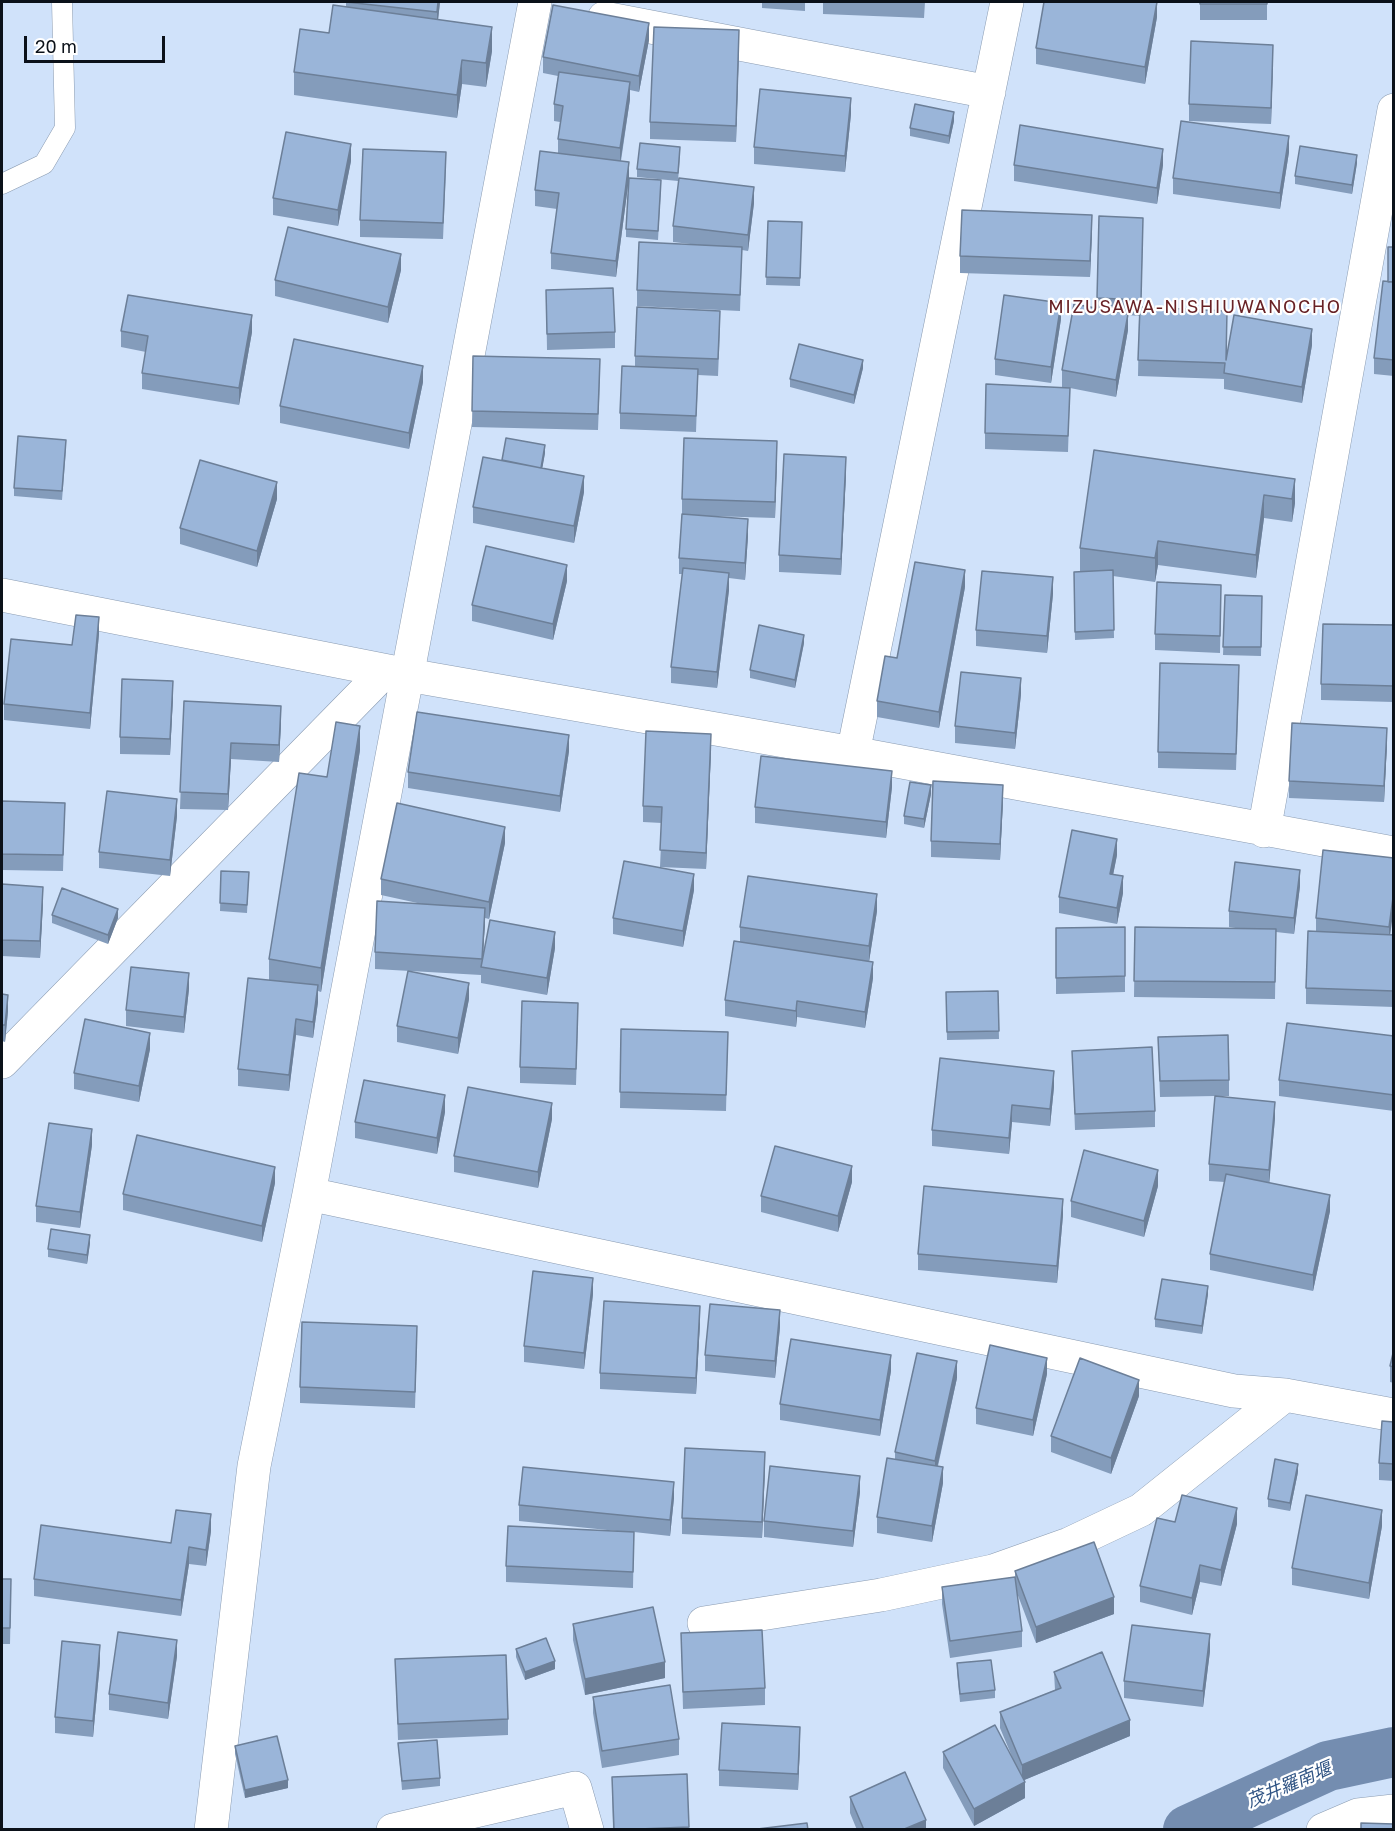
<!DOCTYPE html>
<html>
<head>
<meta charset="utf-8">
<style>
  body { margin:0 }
  #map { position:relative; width:1395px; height:1831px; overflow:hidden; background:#d0e2fa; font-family:"Golos Text",sans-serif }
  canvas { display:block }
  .frame { position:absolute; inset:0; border:3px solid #0b1119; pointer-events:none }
  .scale { position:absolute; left:24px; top:36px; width:141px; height:27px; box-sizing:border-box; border:3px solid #0b1119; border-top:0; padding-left:8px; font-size:18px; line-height:21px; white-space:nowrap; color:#0b1119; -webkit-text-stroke:4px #fff; paint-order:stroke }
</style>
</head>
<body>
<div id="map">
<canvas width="1395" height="1831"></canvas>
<div class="frame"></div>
<div class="scale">20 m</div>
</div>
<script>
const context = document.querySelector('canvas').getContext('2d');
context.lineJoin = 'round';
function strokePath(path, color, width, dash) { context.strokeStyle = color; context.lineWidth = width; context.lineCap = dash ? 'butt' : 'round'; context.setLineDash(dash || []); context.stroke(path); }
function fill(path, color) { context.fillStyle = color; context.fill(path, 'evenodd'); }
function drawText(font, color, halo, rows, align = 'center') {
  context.font = font + ' "Golos Text","Noto Sans JP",sans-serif'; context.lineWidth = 4.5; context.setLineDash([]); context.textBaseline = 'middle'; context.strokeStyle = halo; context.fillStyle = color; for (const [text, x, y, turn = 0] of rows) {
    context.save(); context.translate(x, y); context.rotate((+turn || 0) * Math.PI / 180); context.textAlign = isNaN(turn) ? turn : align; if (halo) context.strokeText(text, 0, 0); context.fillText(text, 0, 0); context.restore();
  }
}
const canal = new Path2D(`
  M1188,1830L1328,1766L1394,1752`);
const service = new Path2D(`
  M2,184L44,164L65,128L62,2`);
const minor = new Path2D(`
  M604,18L989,92
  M2,595L408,675L853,753L1394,853
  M853,753L1007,2
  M1264,831L1394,110
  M2,1062L385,671
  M309,1194L1234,1391L1285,1395L1394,1415
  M704,1623L881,1595L993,1571L1069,1544L1141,1510L1285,1395
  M211,1830L254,1466L309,1194L535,2
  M393,1830L575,1788L587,1830
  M1323,1830L1358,1815L1394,1811`);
const wall = new Path2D(`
  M346,2H440L438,20L492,51L486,87L462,84L457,118L294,95V72L329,33L346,7Z
  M762,2H805V11L762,8Z
  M823,2H925L924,18L823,14Z
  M1200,2H1267V20H1200Z
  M1157,17L1145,84L1036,64V48Z
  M649,40L639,92L630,90V99L621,161L629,178L616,277L551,269V253L557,209L535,206V190L558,153V139L560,122L554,121V104L558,76L543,73V57Z
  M739,46L736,142L650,139V122Z
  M1273,61L1271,124L1189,121V104Z
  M851,114L845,172L754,164V147Z
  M954,121L949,144L910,136V128Z
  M1289,152L1280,209L1173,194V178Z
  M680,156L678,181L637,177V169Z
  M351,161L338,226L273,215V198Z
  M1357,163L1352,194L1295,184V176Z
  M1014,165H1163L1157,204L1014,181Z
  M446,168L443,239L360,237V220Z
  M661,188L658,240L626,237V229Z
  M754,203L748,251L742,250L740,311L637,306V290L699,245L673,242V226Z
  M768,221L802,222L800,286L766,285Z
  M1092,231L1090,277L960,273V256Z
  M1143,234L1141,308L1226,358L1312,345L1302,403L1224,389V379L1138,376L1139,316L1128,315V330L1116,397L1070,388L1068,452L985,449V433L1066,387H1062V370L1097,308V298Z
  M1394,247V376L1374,374V358Z
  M401,270L388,323L275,296V280Z
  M546,290L615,332V348L547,350Z
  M1061,319L1051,383L995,375V359Z
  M720,327L718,376L698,375L696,432L620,429V413L635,366V356Z
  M121,331L252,332L239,405L142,389V373L146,352L121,347Z
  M473,356L600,376L598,430L472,427Z
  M863,368L854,404L790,387V379Z
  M423,382L409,449L280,423V406Z
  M66,449L62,500L14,496V488Z
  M545,453L542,468L584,492L574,543L473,523V507L502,460Z
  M777,457L775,518L710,516L748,536L745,580L729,578V590L717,688L671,683V667L682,574H679V558L682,515V499Z
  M846,474L841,575L779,572V555Z
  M1295,479V503L1292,522L1264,518L1256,578L1158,565L1155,582L1113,576L1114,638L1075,640L1074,572H1080V548Z
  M277,499L257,567L180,544V528Z
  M567,581L553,640L472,621V605Z
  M965,587L939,728L877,717V701L897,658Z
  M1053,594L1047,653L976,646V630Z
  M1225,595L1262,596L1261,656L1223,655Z
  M1221,602L1220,653L1155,650V634Z
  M1394,625V702L1321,700V684Z
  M99,634L90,729L4,720V704L72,645Z
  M804,643L795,688L750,678V670Z
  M1239,682L1236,770L1158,768V752Z
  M1021,694L1015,749L955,743V726Z
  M173,697L170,755L120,754V737Z
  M184,701L281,722L279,762L231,759L228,810L180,809Z
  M1387,744L1384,802L1289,798V781Z
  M360,750L321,992L318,991V1002L313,1038L296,1035L289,1091L238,1086V1069L269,980V959L327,777Z
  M711,750L706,869L660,867L662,823L643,822V806Z
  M569,751L560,812L408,788V772Z
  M892,787L886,838L755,823V807Z
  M931,794L924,828L904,824V816Z
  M2,801L65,803L63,871L2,870Z
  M1003,801L1000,860L931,857V841Z
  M177,816L170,876L99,868V852Z
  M505,843L489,919L485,918L483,958L555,948L547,995L481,983V975L375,969V952L422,904L381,895V879Z
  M1117,855L1113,875L1123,893L1117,924L1059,913V897Z
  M1394,858L1390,934L1394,935V1007L1306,1004V988L1316,932V918Z
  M221,871L249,872L247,913L220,911Z
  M2,884L43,903L40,958L2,956Z
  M1300,886L1294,934L1276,932L1275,999L1134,997L1135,927L1242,929L1229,927V911Z
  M694,890L683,947L613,934V918Z
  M877,911L869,961L873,978L865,1028L797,1017L796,1027L725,1016V1000L740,942V927Z
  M52,915L118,918L108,944L52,923Z
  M1125,927V992L1056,994V928Z
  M189,989L184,1033L126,1026V1010Z
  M998,991L999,1039L947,1040L946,992Z
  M2,994L8,1011L5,1042L2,1041Z
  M469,999L458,1054L397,1042V1026Z
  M578,1019L576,1085L520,1083V1067Z
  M621,1029L728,1032L726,1111L620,1108Z
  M1394,1036V1111L1279,1096V1080Z
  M1158,1037L1229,1080V1096H1216L1275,1118L1269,1183L1330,1211L1313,1291L1210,1270V1254L1225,1182L1209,1181V1164L1215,1096L1160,1097Z
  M150,1049L139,1102L74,1089V1073Z
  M1072,1051L1155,1111V1127L1075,1130Z
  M1054,1087L1050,1126L1012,1122L1009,1154L932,1146V1130Z
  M445,1112L437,1154L355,1138V1122Z
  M552,1119L538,1188L454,1172V1156Z
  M92,1145L80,1228L36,1222V1206Z
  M852,1182L838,1232L761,1212V1196Z
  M275,1183L262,1242L123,1210V1194Z
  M1158,1186L1144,1237L1071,1217V1201Z
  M1063,1215L1057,1283L918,1270V1254Z
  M90,1243L87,1264L48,1257V1249Z
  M593,1294L584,1369L524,1362V1346Z
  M1208,1294L1202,1334L1155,1327V1319Z
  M700,1323L696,1394L600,1389V1373Z
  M780,1327L775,1378L705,1371V1355Z
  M417,1342L415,1408L300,1403V1387Z
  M1394,1349V1383L1390,1382V1366Z
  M891,1371L880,1436L780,1420V1404Z
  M1047,1374L1033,1436L976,1424V1408Z
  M957,1378L938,1466L943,1483L932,1542L877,1533V1517L895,1459V1452Z
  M1139,1396L1111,1474L1051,1452V1436Z
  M1394,1422V1481L1379,1480V1463Z
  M765,1468L762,1538L682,1534V1518Z
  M1298,1472L1290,1511L1268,1507V1499Z
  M860,1492L853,1547L764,1537V1521Z
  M674,1498L670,1536L634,1532L633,1588L506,1582V1566L617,1531L519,1521V1505Z
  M1175,1522L1237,1524L1221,1586L1200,1582L1192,1615L1140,1602V1586Z
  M1382,1526L1369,1599L1292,1585V1568Z
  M211,1531L206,1566L189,1564L181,1616L34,1596V1579L171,1543Z
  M1015,1571L1114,1614L1036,1643L1017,1593L1022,1631V1647L950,1658L942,1604V1587L1015,1577Z
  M2,1579L11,1596L10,1644H2Z
  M573,1624L665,1678L585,1695L573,1640Z
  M681,1633L765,1688V1705L683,1709Z
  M516,1649L555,1669L525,1680L516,1657Z
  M1210,1651L1203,1707L1124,1698V1681Z
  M177,1656L168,1719L109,1710V1694Z
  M395,1659L508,1719V1735L398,1740Z
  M100,1662L93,1737L55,1733V1717Z
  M957,1663L995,1690V1698L960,1702L957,1672Z
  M1054,1672L1130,1736L1024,1780L1025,1798L974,1826L943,1768V1752L1013,1759L1000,1728V1712L1055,1690Z
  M593,1697L679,1739V1755L602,1768L593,1713Z
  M398,1743L440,1778V1786L402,1790Z
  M800,1743L798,1790L719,1786V1770Z
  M235,1746L288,1788L245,1798L235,1754Z
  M687,1774L689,1830H613L612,1777Z
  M850,1797L926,1830H857L850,1813Z`);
const shadedWall = new Path2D(`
  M438,2H440L437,29V12Z
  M1157,2V17L1145,84V67Z
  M649,23V40L639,92V76Z
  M492,27V51L486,87V63Z
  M739,30V46L736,142V126Z
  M1273,45V61L1271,124V108Z
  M462,60V84L457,118V95Z
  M630,82V99L620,164V148Z
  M851,98V114L845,172V156Z
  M954,112V121L949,144V136Z
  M1289,136V152L1280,209V193Z
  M351,144V161L338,226V210Z
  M1163,149V165L1157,204V188Z
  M1357,155V163L1352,194V185Z
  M629,162V178L616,277V261Z
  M754,187V203L748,251V235Z
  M1092,215V231L1090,277V261Z
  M401,254V270L388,323V307Z
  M1061,303V319L1051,383V367Z
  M1128,314V330L1116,397V380Z
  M252,315V332L239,405V388Z
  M1312,329V345L1302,403V387Z
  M863,360V368L854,404V395Z
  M423,366V382L409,449V433Z
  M777,441V457L775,518V502Z
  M545,445V453L541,476V468Z
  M846,457V474L841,575V559Z
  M584,476V492L574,543V526Z
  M1295,479V503L1292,522V499Z
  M277,482V499L257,567V551Z
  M1264,495V518L1256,578V555Z
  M748,519V536L745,580V563Z
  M1158,541V565L1155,582V558Z
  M567,565V581L553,640V624Z
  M965,570V587L939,728V712Z
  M729,573V590L717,688V672Z
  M1053,577V594L1047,653V636Z
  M99,617V634L90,729V713Z
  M804,635V643L795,688V680Z
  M1021,678V694L1015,749V733Z
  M173,681V697L170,755V739Z
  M281,706V722L279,762V745Z
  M360,726V750L321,992V968Z
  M1387,728V744L1384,802V786Z
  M711,734V750L706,869V853Z
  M569,735V751L560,812V796Z
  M231,743V759L228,810V794Z
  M892,771V787L886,838V822Z
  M931,785V794L924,828V819Z
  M1003,785V801L1000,860V844Z
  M177,799V816L170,876V860Z
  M505,827V843L489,919V902Z
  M1117,839V855L1110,890V874Z
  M1300,870V886L1294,934V918Z
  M694,874V890L683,947V931Z
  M1123,876V893L1117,924V908Z
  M43,887V903L40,958V941Z
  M1394,890V906L1389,944V927Z
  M877,894V911L869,962V946Z
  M485,908V924L482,967V959Z
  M118,909V918L108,944V935Z
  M555,932V948L547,995V978Z
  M873,962V978L865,1028V1012Z
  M189,973V989L184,1033V1017Z
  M469,983V999L458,1054V1038Z
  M318,985V1002L313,1038V1022Z
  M8,995V1011L5,1042V1025Z
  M797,1001V1017L796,1027V1011Z
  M296,1019V1035L289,1091V1075Z
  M150,1033V1049L139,1102V1086Z
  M1054,1071V1087L1050,1126V1109Z
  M445,1095V1112L437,1154V1138Z
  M1275,1102V1118L1269,1186V1170Z
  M552,1103V1119L538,1188V1172Z
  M1012,1105V1122L1009,1154V1138Z
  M92,1129V1145L80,1228V1212Z
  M852,1166V1182L838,1232V1216Z
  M275,1167V1183L262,1242V1226Z
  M1158,1170V1186L1144,1237V1221Z
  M1330,1195V1211L1313,1291V1275Z
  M1063,1199V1215L1057,1283V1266Z
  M90,1235V1243L87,1264V1255Z
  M593,1278V1294L584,1369V1353Z
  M1208,1286V1294L1202,1334V1326Z
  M700,1306V1323L696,1394V1378Z
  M780,1310V1327L775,1378V1361Z
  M891,1355V1371L880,1436V1420Z
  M1047,1358V1374L1033,1436V1420Z
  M957,1361V1378L935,1477V1461Z
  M1139,1380V1396L1111,1474V1458Z
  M765,1452V1468L762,1538V1522Z
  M1298,1464V1472L1290,1511V1503Z
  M943,1467V1483L932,1542V1526Z
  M860,1476V1492L853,1547V1531Z
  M674,1482V1498L670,1536V1520Z
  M1237,1508V1524L1221,1586V1570Z
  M1382,1510V1526L1369,1599V1583Z
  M211,1514V1531L206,1566V1550Z
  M189,1547V1564L181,1616V1600Z
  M1200,1565V1582L1192,1615V1598Z
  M1114,1597V1614L1036,1643V1627Z
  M1210,1634V1651L1203,1707V1691Z
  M177,1640V1656L168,1719V1703Z
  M100,1645V1662L93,1737V1721Z
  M555,1661V1669L525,1680V1672Z
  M665,1662V1678L585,1695V1679Z
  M1130,1720V1736L1022,1781V1765Z
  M800,1727V1743L798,1790V1774Z
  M288,1780V1788L245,1798V1790Z
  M1025,1782V1798L974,1826V1809Z
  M926,1820V1830H902Z`);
const building = new Path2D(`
  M346,2H438L437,12Z
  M1044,2H1157L1145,67L1036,48Z
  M1200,2H1267V4H1200Z
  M333,5L492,27L486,63L462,60L457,95L294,72L300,29L329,33Z
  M553,5L649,23L639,76L543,57Z
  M654,27L739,30L736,126L650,122Z
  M1191,41L1273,45L1271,108L1189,104Z
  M559,72L630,82L620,148L558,139L563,106L554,104Z
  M760,89L851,98L845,156L754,147Z
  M915,104L954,112L949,136L910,128Z
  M1181,121L1289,136L1280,193L1173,178Z
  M1020,125L1163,149L1157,188L1014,165Z
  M286,132L351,144L338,210L273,198Z
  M640,143L680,147L678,173L637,169Z
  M1300,146L1357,155L1352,185L1295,176Z
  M363,149L446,152L443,223L360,220Z
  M540,151L629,162L616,261L551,253L559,193L535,190Z
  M629,178L661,180L658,231L626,229Z
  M679,178L754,187L748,235L673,226Z
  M962,210L1092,215L1090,261L960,256Z
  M1099,216L1143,218L1141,300L1097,298Z
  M768,221L802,222L800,278L766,277Z
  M288,227L401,254L388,307L275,280Z
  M639,242L742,247L740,295L637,290Z
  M1388,247H1394V282H1388Z
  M1383,281L1394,282V360L1374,358Z
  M613,288L615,332L547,334L546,290Z
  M128,295L252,315L239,388L142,373L148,336L121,331Z
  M1004,295L1061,303L1051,367L995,359Z
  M1074,304L1128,314L1116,380L1062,370Z
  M637,307L720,311L718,359L635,356Z
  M1140,307L1227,311L1226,360L1234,315L1312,329L1302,387L1224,373L1225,363L1138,360Z
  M294,339L423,366L409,433L280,406Z
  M799,344L863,360L854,395L790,379Z
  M473,356L600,359L598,414L472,411Z
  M622,366L698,369L696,416L620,413Z
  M986,384L1070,388L1068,436L985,433Z
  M18,436L66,440L62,491L14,488Z
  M506,438L545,445L541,468L502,460Z
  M684,438L777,441L775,502L682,499Z
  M1094,450L1295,479L1292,499L1264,495L1256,555L1158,541L1155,558L1080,548Z
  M784,454L846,457L841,559L779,555Z
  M483,457L584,476L574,526L473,507Z
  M200,460L277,482L257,551L180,528Z
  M682,514L748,519L745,563L679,558Z
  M486,546L567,565L553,624L472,605Z
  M915,562L965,570L939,712L877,701L885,656L897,658Z
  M683,568L729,573L717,672L671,667Z
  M1113,570L1114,630L1075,632L1074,572Z
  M982,571L1053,577L1047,636L976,630Z
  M1157,582L1221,585L1220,636L1155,634Z
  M1225,595L1262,596L1261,647H1223Z
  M76,615L99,617L90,713L4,704L11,639L72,645Z
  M1323,624L1394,625V686L1321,684Z
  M759,625L804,635L795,680L750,670Z
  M1160,663L1239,665L1236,754L1158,752Z
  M961,672L1021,678L1015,733L955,726Z
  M122,679L173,681L170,739L120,737Z
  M184,701L281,706L279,745L231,743L228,794L180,792Z
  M417,712L569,735L560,796L408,772Z
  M336,722L360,726L321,968L269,959L299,773L327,777Z
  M1292,723L1387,728L1384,786L1289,781Z
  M646,731L711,734L706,853L660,850L662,807L643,806Z
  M761,756L892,771L886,822L755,807Z
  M933,781L1003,785L1000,844L931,841Z
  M910,782L931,785L924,819L904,816Z
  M107,791L177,799L170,860L99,852Z
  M2,801L65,803L63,855L2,854Z
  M397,803L505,827L489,902L381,879Z
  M1072,830L1117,839L1110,874L1123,876L1117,908L1059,897Z
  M1323,850L1394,858V890L1389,927L1316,918Z
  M624,861L694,874L683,931L613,918Z
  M1235,862L1300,870L1294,918L1229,911Z
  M221,871L249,872L247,905L220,903Z
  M748,876L877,894L869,946L740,927Z
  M2,884L43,887L40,941L2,940Z
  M62,888L118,909L108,935L52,915Z
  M377,901L485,908L482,959L375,952Z
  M490,920L555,932L547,978L481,967Z
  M1125,927V976L1056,978V928Z
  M1135,927L1276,929L1275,982L1134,981Z
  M1308,931L1394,935V991L1306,988Z
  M734,941L873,962L865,1012L797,1001L796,1011L725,1000Z
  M131,967L189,973L184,1017L126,1010Z
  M408,971L469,983L458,1038L397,1026Z
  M248,978L318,985L313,1022L296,1019L289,1075L238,1069Z
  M998,991L999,1031L947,1032L946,992Z
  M2,994L8,995L5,1025H2Z
  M522,1001L578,1003L576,1069L520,1067Z
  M85,1019L150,1033L139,1086L74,1073Z
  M1287,1023L1394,1036V1095L1279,1080Z
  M621,1029L728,1032L726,1095L620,1092Z
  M1228,1035L1229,1080L1160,1081L1158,1037Z
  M1152,1047L1155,1111L1075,1114L1072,1051Z
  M940,1058L1054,1071L1050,1109L1012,1105L1009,1138L932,1130Z
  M364,1080L445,1095L437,1138L355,1122Z
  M468,1087L552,1103L538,1172L454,1156Z
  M1215,1096L1275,1102L1269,1170L1209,1164Z
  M49,1123L92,1129L80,1212L36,1206Z
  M137,1135L275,1167L262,1226L123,1194Z
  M775,1146L852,1166L838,1216L761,1196Z
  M1084,1150L1158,1170L1144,1221L1071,1201Z
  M1226,1174L1330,1195L1313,1275L1210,1254Z
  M924,1186L1063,1199L1057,1266L918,1254Z
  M51,1229L90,1235L87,1255L48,1249Z
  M533,1271L593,1278L584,1353L524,1346Z
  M1162,1279L1208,1286L1202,1326L1155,1319Z
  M604,1301L700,1306L696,1378L600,1373Z
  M710,1304L780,1310L775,1361L705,1355Z
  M302,1322L417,1326L415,1392L300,1387Z
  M791,1339L891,1355L880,1420L780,1404Z
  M990,1345L1047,1358L1033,1420L976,1408Z
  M1394,1349V1367L1390,1366Z
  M917,1353L957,1361L935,1461L895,1452Z
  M1080,1358L1139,1380L1111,1458L1051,1436Z
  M1382,1421L1394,1422V1464L1379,1463Z
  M685,1448L765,1452L762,1522L682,1518Z
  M887,1458L943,1467L932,1526L877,1517Z
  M1275,1459L1298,1464L1290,1503L1268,1499Z
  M770,1466L860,1476L853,1531L764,1521Z
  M523,1467L674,1482L670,1520L519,1505Z
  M1182,1495L1237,1508L1221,1570L1200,1565L1192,1598L1140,1586L1157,1518L1175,1522Z
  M1306,1495L1382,1510L1369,1583L1292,1568Z
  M176,1510L211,1514L206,1550L189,1547L181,1600L34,1579L41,1525L171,1543Z
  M508,1526L634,1532L633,1572L506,1566Z
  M1094,1542L1114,1597L1036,1627L1015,1571Z
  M1015,1577L1022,1631L950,1641L942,1587Z
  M2,1579H11L10,1628H2Z
  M653,1607L665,1662L585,1679L573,1624Z
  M1132,1625L1210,1634L1203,1691L1124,1681Z
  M762,1630L765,1688L683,1692L681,1633Z
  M118,1632L177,1640L168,1703L109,1694Z
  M546,1638L555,1661L525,1672L516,1649Z
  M62,1641L100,1645L93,1721L55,1717Z
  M1102,1652L1130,1720L1022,1765L1000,1712L1061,1688L1054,1672Z
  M506,1655L508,1719L398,1724L395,1659Z
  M991,1660L995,1690L960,1694L957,1663Z
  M670,1685L679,1739L602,1751L593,1697Z
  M722,1723L800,1727L798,1774L719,1770Z
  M995,1725L1025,1782L974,1809L943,1752Z
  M277,1736L288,1780L245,1790L235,1746Z
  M437,1740L440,1778L402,1781L398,1743Z
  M905,1772L926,1820L902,1830H864L850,1797Z
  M687,1774L689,1827L614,1830L612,1777Z
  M807,1823L808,1830H749Z
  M1361,1823L1394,1824V1830H1361Z`);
const neighbourhoodNames = [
  ["MIZUSAWA-NISHIUWANOCHO",1195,307]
];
const waterNames = [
  ["茂井羅南堰",1289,1785,-23]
];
strokePath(canal, '#748db0', 50);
strokePath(service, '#8a9bb1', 21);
strokePath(minor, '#8a9bb1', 34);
strokePath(service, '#fff', 20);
strokePath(minor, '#fff', 33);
fill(wall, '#849cbb');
fill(shadedWall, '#6c7f98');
fill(building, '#9ab5d9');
strokePath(building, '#6c7f98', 1.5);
context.letterSpacing = '1.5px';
drawText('18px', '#682226', '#fff', neighbourhoodNames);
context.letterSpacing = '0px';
drawText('italic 18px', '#305484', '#fff', waterNames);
</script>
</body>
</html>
